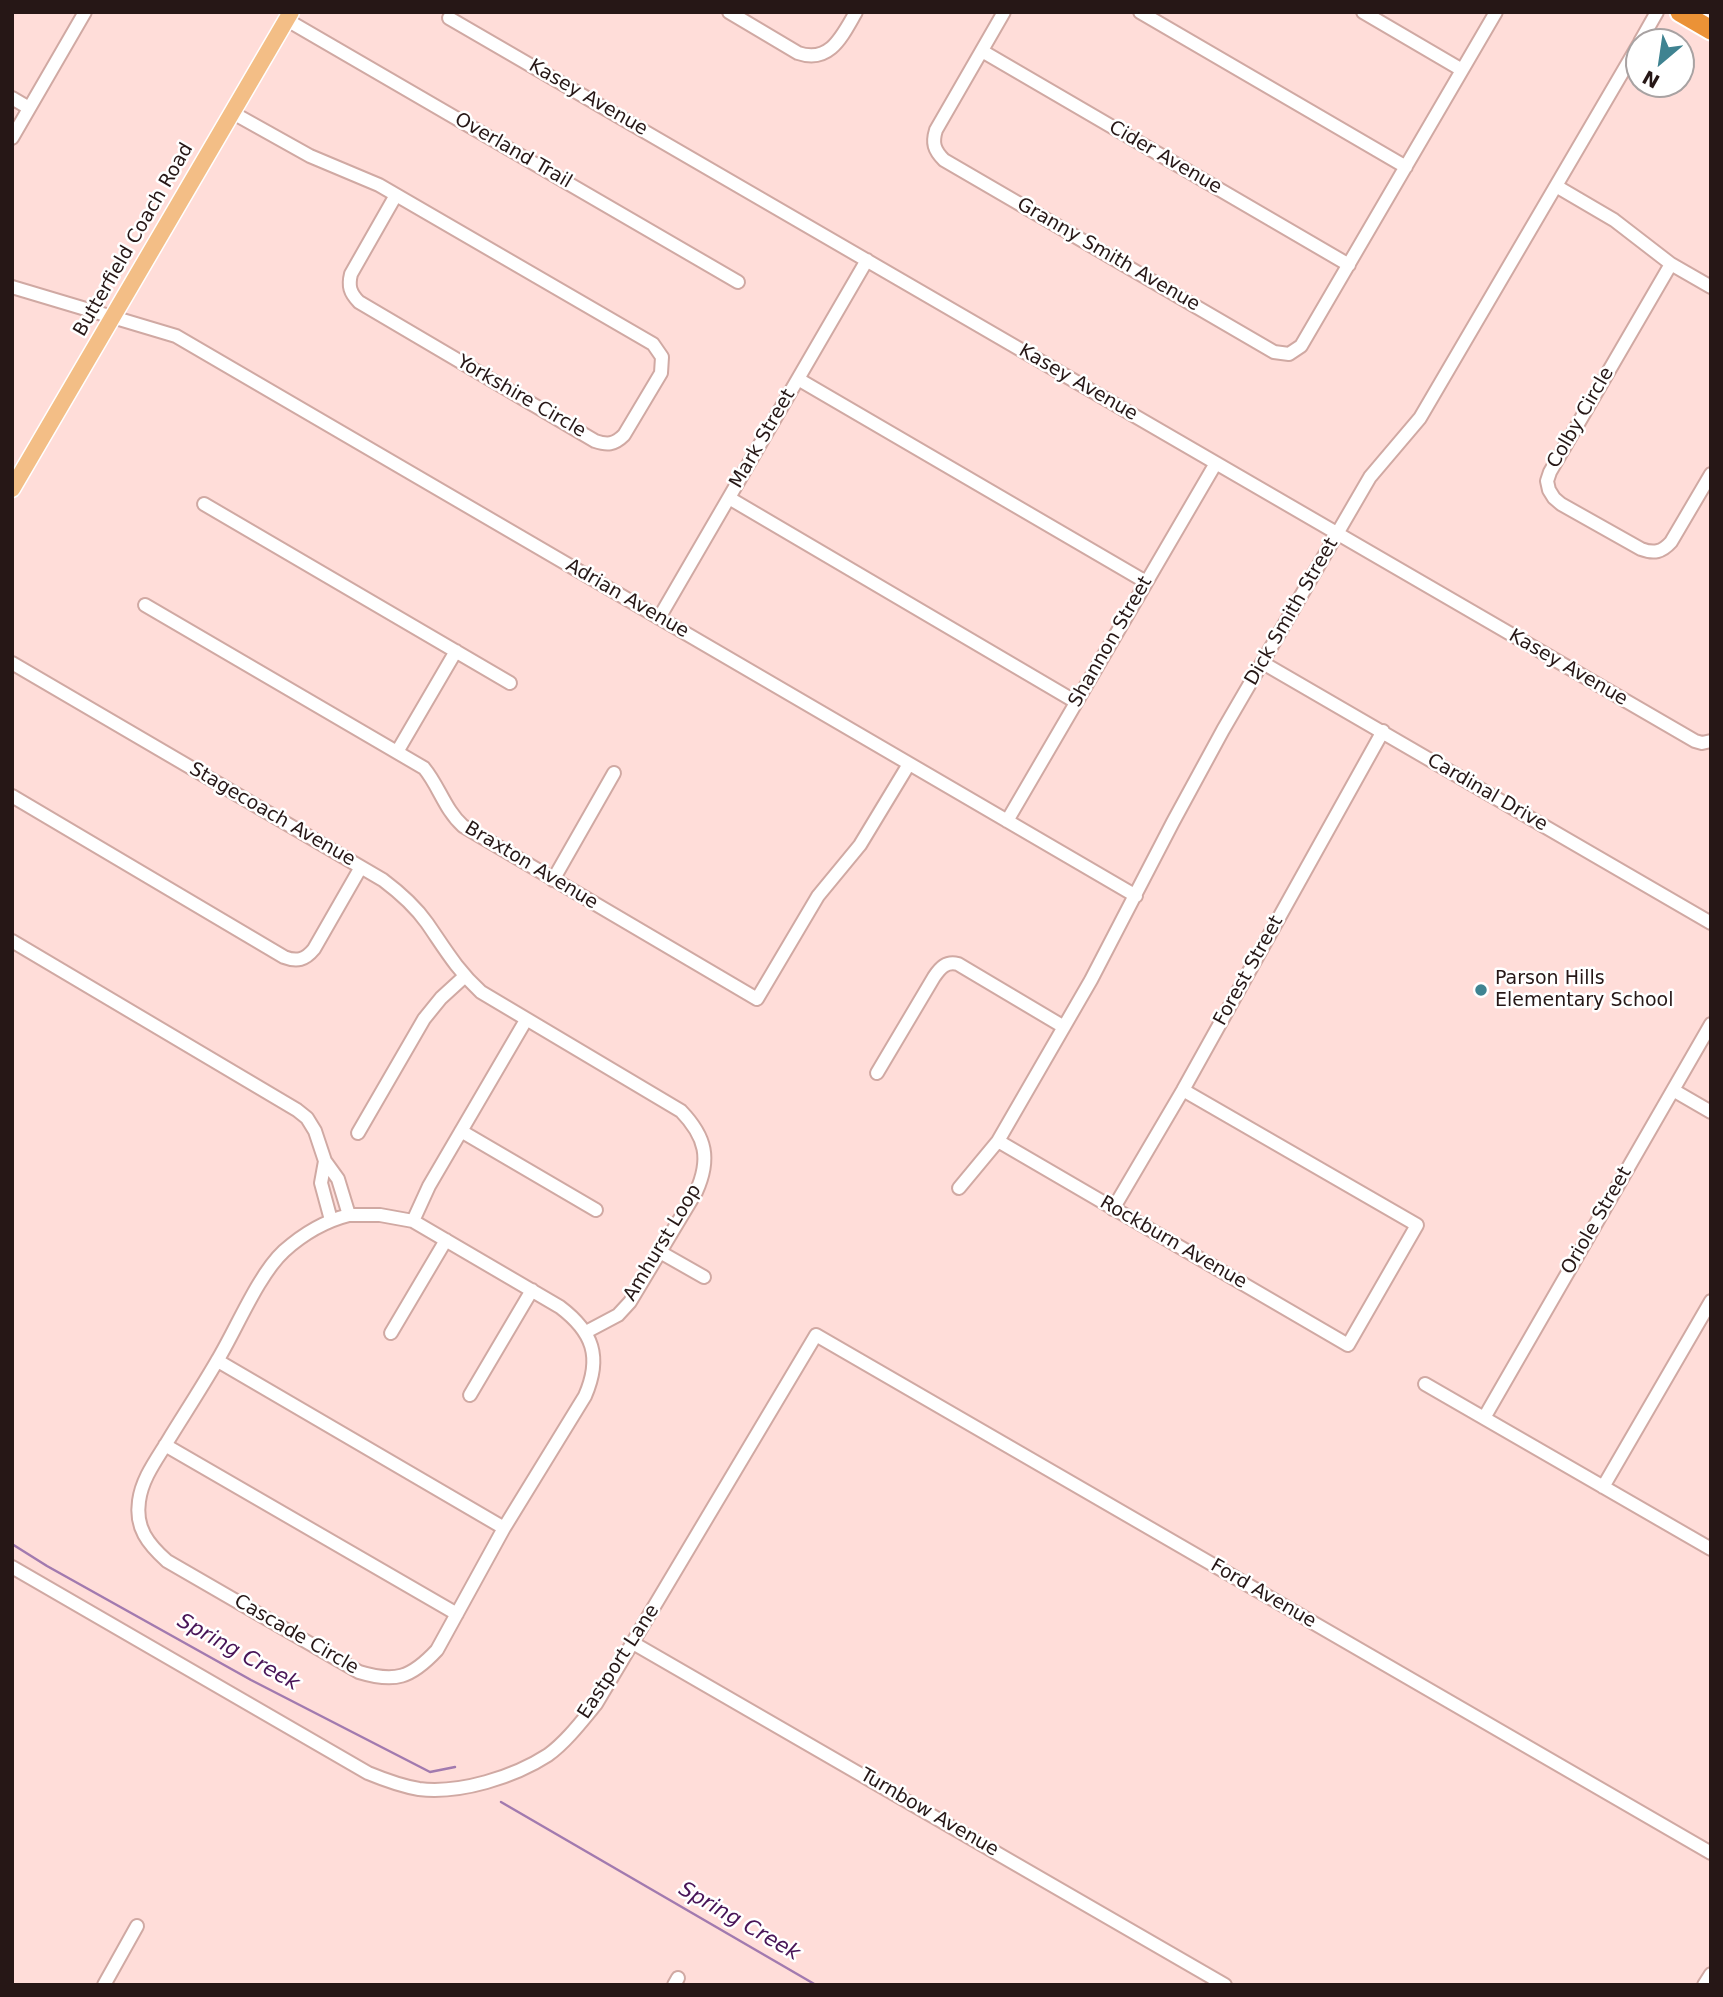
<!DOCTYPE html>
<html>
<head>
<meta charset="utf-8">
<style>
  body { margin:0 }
  #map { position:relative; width:1723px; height:1997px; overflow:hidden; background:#ffddd9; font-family:"DejaVu Sans",sans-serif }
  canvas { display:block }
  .frame { position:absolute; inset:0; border:14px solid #261716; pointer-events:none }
  .north { position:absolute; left:1625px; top:28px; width:70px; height:70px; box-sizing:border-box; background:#fff; border:2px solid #a8a2a2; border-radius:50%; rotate:209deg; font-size:19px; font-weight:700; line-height:28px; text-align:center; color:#261716 }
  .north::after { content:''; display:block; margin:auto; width:24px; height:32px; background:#3f8391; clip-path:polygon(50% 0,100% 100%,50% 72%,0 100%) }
</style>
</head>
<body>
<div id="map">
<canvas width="1723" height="1997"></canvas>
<div class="frame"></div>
<div class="north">N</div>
</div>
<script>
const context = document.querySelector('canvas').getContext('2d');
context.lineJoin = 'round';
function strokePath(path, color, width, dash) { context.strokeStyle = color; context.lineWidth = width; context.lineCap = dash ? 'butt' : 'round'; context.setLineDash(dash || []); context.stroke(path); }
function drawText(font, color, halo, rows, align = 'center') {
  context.font = font + ' "DejaVu Sans",sans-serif'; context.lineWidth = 5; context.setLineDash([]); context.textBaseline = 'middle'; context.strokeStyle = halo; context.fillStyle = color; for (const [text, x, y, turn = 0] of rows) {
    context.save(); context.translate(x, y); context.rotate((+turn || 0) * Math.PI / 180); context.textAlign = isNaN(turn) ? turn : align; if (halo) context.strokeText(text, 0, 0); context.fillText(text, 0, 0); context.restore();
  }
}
const stream = new Path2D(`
  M12,1544L47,1566L251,1680L430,1772L455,1767
  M501,1802L816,1985`);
const minor = new Path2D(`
  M729,12L798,53C830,64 842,36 856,12
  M1004,12L936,130C932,143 934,150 944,160L1274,352L1289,354L1301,346L1496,12
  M1140,12L1406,167
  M1363,12L1462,70
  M449,18L1695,741L1702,743L1711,741
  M287,20L738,282
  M1640,42L1657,12
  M982,51L1349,265
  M12,98L29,108
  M233,113L310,156L379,185L653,344L662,357L661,373L624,435C614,445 607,445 595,441L359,302C350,293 348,286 351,274L396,195
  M12,138L85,12
  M1556,186L1614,220L1671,264L1711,287
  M1671,264L1550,472L1547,481L1549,490L1554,498L1561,504L1641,549C1654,554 1662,552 1671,542L1711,474
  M12,287L176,336L1136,896
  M798,379L1146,582
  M729,498L1076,702
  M204,504L510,683
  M145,605L424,768C439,786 445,810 463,826L757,999L818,896L860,845L909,764
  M659,618L867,260
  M12,663L383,880C399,892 415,906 427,923C445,949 457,970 481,992L681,1111C706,1137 711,1159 696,1192L630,1302L618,1315L586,1332
  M1263,663L1711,923
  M397,752L456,651
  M12,796L284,957C297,962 305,960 314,949L361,867
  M1007,821L1216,463
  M553,880L614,773
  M12,941L297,1110L307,1118L315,1131L325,1161L338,1179L349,1215
  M877,1073L934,977C940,968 946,961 958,964L1064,1027
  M1673,1090L1711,1112
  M461,1131L596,1210
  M358,1133L424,1019L441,998L464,977
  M998,1141L1348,1345L1417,1225L1183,1090
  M325,1161L321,1183L331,1220
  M959,1188L998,1141L1091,980L1173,822L1223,730L1370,477L1420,418L1639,44
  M1113,1209L1183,1090L1383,731
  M349,1215H380L413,1221L560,1307C593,1332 602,1357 585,1396L504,1528L437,1650C411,1678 395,1683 359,1672L167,1561C148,1544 135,1528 139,1501C142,1478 157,1459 169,1439C185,1413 202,1387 217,1361C236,1330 258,1275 284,1251C303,1234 325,1221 349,1215Z
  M413,1221L429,1186L526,1020
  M660,1252L704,1277
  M391,1333L446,1240
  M218,1361L504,1528
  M1425,1384L1711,1549
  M470,1395L532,1290
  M1484,1418L1711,1024
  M165,1445L457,1614
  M1603,1487L1711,1301
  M12,1567L368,1773C385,1780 401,1786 419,1789C460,1794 514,1777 548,1755C566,1742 582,1721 596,1704L816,1335L1711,1853
  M633,1643L1225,1985
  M104,1985L137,1926
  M674,1985L678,1978
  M1704,1985L1711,1974`);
const major = new Path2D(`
  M12,489L291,12`);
const highway = new Path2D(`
  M1680,12L1711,30`);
const markers = [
  [1481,990,7,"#3f8391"]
];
const streetNames = [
  ["Kasey Avenue",588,98,30],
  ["Overland Trail",513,151,30],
  ["Cider Avenue",1165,158,30],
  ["Butterfield Coach Road",134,240,-60],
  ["Granny Smith Avenue",1108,255,30],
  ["Kasey Avenue",1078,383,30],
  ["Yorkshire Circle",521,397,30],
  ["Colby Circle",1581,418,-60],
  ["Mark Street",763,439,-60],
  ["Adrian Avenue",627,599,30],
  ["Dick Smith Street",1292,612,-60],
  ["Shannon Street",1111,642,-60],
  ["Kasey Avenue",1568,668,30],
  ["Cardinal Drive",1487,793,30],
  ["Stagecoach Avenue",272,815,30],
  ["Braxton Avenue",531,866,31],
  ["Forest Street",1249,971,-61],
  ["Oriole Street",1597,1221,-60],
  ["Amhurst Loop",663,1243,-59],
  ["Rockburn Avenue",1173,1243,30],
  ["Ford Avenue",1263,1594,30],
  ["Cascade Circle",296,1635,30],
  ["Eastport Lane",619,1662,-57],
  ["Turnbow Avenue",929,1813,30]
];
const poiNames = [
  ["Parson Hills",1495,979],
  ["Elementary School",1495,1001]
];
const waterNames = [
  ["Spring Creek",238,1653,29],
  ["Spring Creek",739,1922,30]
];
strokePath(stream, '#a27aaf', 2.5);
strokePath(minor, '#d0a9a3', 16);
strokePath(major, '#fff', 19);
strokePath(highway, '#fff', 23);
strokePath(minor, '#fff', 12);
strokePath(major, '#f3be86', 16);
strokePath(highway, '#eb9236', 19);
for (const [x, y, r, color] of markers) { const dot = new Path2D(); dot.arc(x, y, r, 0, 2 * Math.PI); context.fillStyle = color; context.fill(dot); strokePath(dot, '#fff', 2.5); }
drawText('19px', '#261716', '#fff', streetNames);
drawText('19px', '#261716', '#fff', poiNames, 'left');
drawText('italic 21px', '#481457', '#fff', waterNames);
</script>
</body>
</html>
